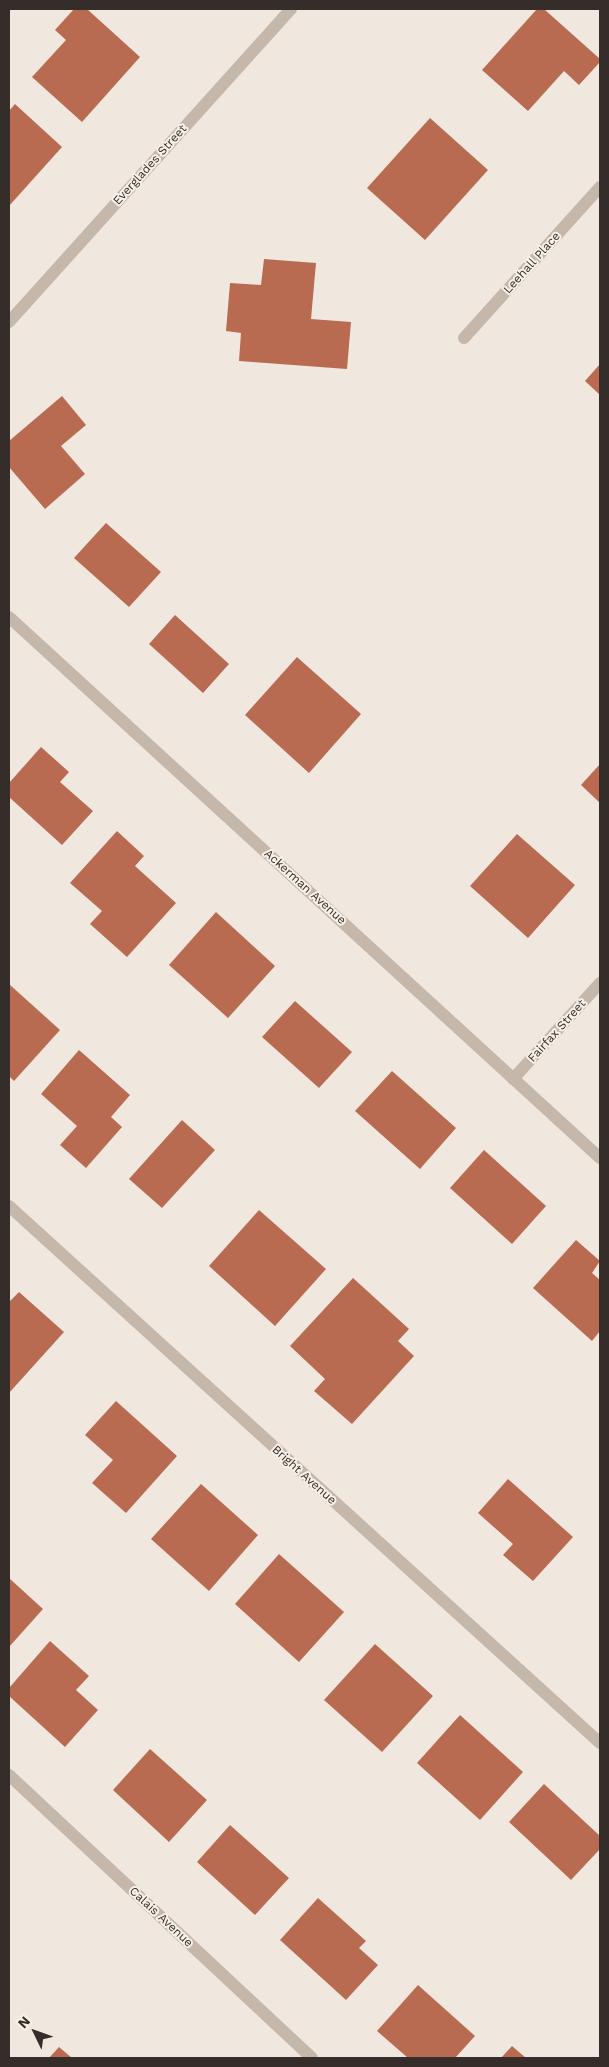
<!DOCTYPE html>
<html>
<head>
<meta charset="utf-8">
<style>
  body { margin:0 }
  #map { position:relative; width:609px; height:2067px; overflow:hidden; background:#f0e7de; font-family:"Work Sans",sans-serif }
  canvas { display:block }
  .frame { position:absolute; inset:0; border:10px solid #352d29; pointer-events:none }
  .north { position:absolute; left:10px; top:2007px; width:50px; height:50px; -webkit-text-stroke:4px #f8f1e9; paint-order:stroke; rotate:312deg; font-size:14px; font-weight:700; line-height:20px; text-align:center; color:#352d29 }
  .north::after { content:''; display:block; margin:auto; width:18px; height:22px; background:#352d29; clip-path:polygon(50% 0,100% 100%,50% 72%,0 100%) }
</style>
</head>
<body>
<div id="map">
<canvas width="609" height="2067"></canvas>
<div class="frame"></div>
<div class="north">N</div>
</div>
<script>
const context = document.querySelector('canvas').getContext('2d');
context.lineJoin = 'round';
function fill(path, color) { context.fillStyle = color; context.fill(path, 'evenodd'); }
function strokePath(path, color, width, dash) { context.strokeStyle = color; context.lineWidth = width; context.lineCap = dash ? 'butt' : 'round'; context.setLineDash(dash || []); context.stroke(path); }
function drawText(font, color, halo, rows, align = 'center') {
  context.font = font + ' "Work Sans",sans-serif'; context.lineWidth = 4; context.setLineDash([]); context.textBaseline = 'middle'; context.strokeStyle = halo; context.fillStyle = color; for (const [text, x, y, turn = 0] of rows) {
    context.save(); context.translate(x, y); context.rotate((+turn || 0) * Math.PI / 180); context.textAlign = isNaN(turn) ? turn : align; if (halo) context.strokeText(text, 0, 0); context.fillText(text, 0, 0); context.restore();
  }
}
const building = new Path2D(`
  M74,9H87L140,57L82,122L32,77L66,40L55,30Z
  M537,9H544L600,59V62L579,85L564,71L528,111L482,70Z
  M15,104L62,147L9,206V111Z
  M430,118L488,170L425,240L367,188Z
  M264,259L316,263L311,319L351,322L347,369L239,361L241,333L226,331L230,283L261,285Z
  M600,364V395L585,381Z
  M62,396L86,425L61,446L85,474L45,509L9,467V441Z
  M106,523L161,572L129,607L74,558Z
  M175,615L229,664L203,693L149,644Z
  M297,657L361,714L309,773L245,715Z
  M41,747L69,772L60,782L93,811L62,845L9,797V783Z
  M600,764V803L581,785Z
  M117,831L144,856L135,866L176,903L127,957L90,924L102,911L70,883Z
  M517,834L575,885L528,938L470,886Z
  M216,912L275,966L228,1018L169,965Z
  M9,984L60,1030L14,1081L9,1076Z
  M295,1001L352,1052L319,1088L262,1037Z
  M79,1050L130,1095L111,1117L122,1127L86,1168L60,1145L77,1126L41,1094Z
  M392,1071L456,1128L420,1169L355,1111Z
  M182,1120L215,1150L162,1208L129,1179Z
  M484,1150L546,1206L512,1244L450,1188Z
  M259,1210L326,1269L275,1326L209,1266Z
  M576,1240L600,1261L592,1273L600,1280V1331L592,1341L533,1288Z
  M353,1278L409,1329L398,1341L414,1356L352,1424L314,1391L325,1379L290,1346Z
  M19,1292L64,1332L9,1393V1302Z
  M116,1401L177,1456L126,1513L92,1483L113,1460L85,1435Z
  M508,1479L573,1537L533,1581L503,1555L513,1544L478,1513Z
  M201,1484L258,1535L209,1591L151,1539Z
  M279,1554L344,1612L299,1662L235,1604Z
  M9,1578L43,1609L9,1647Z
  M50,1641L89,1676L76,1690L98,1710L65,1747L9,1696V1688Z
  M375,1644L433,1696L382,1752L324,1700Z
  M460,1715L523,1772L480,1820L417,1763Z
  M150,1749L207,1800L169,1842L113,1790Z
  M544,1784L600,1836V1849L571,1880L509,1822Z
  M230,1825L289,1878L255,1915L197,1862Z
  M318,1898L366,1941L359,1948L378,1965L346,2000L280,1940Z
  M418,1985L475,2036L455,2058H408L377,2031Z
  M512,2046L526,2058H501Z
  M59,2047L72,2058H49Z`);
const minor = new Path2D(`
  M9,322L291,9
  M464,338L600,187
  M9,617L600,1158
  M513,1079L600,983
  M9,1206L600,1743
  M9,1775L312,2058`);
const streetNames = [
  ["Everglades Street",150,165,-48],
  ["Leehall Place",532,263,-48],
  ["Ackerman Avenue",305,887,42],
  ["Fairfax Street",557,1031,-48],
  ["Bright Avenue",304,1475,42],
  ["Calais Avenue",161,1917,43]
];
fill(building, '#b96b52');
strokePath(minor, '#c6b7ab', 12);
drawText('12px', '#352d29', '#f8f1e9', streetNames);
</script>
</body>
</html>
